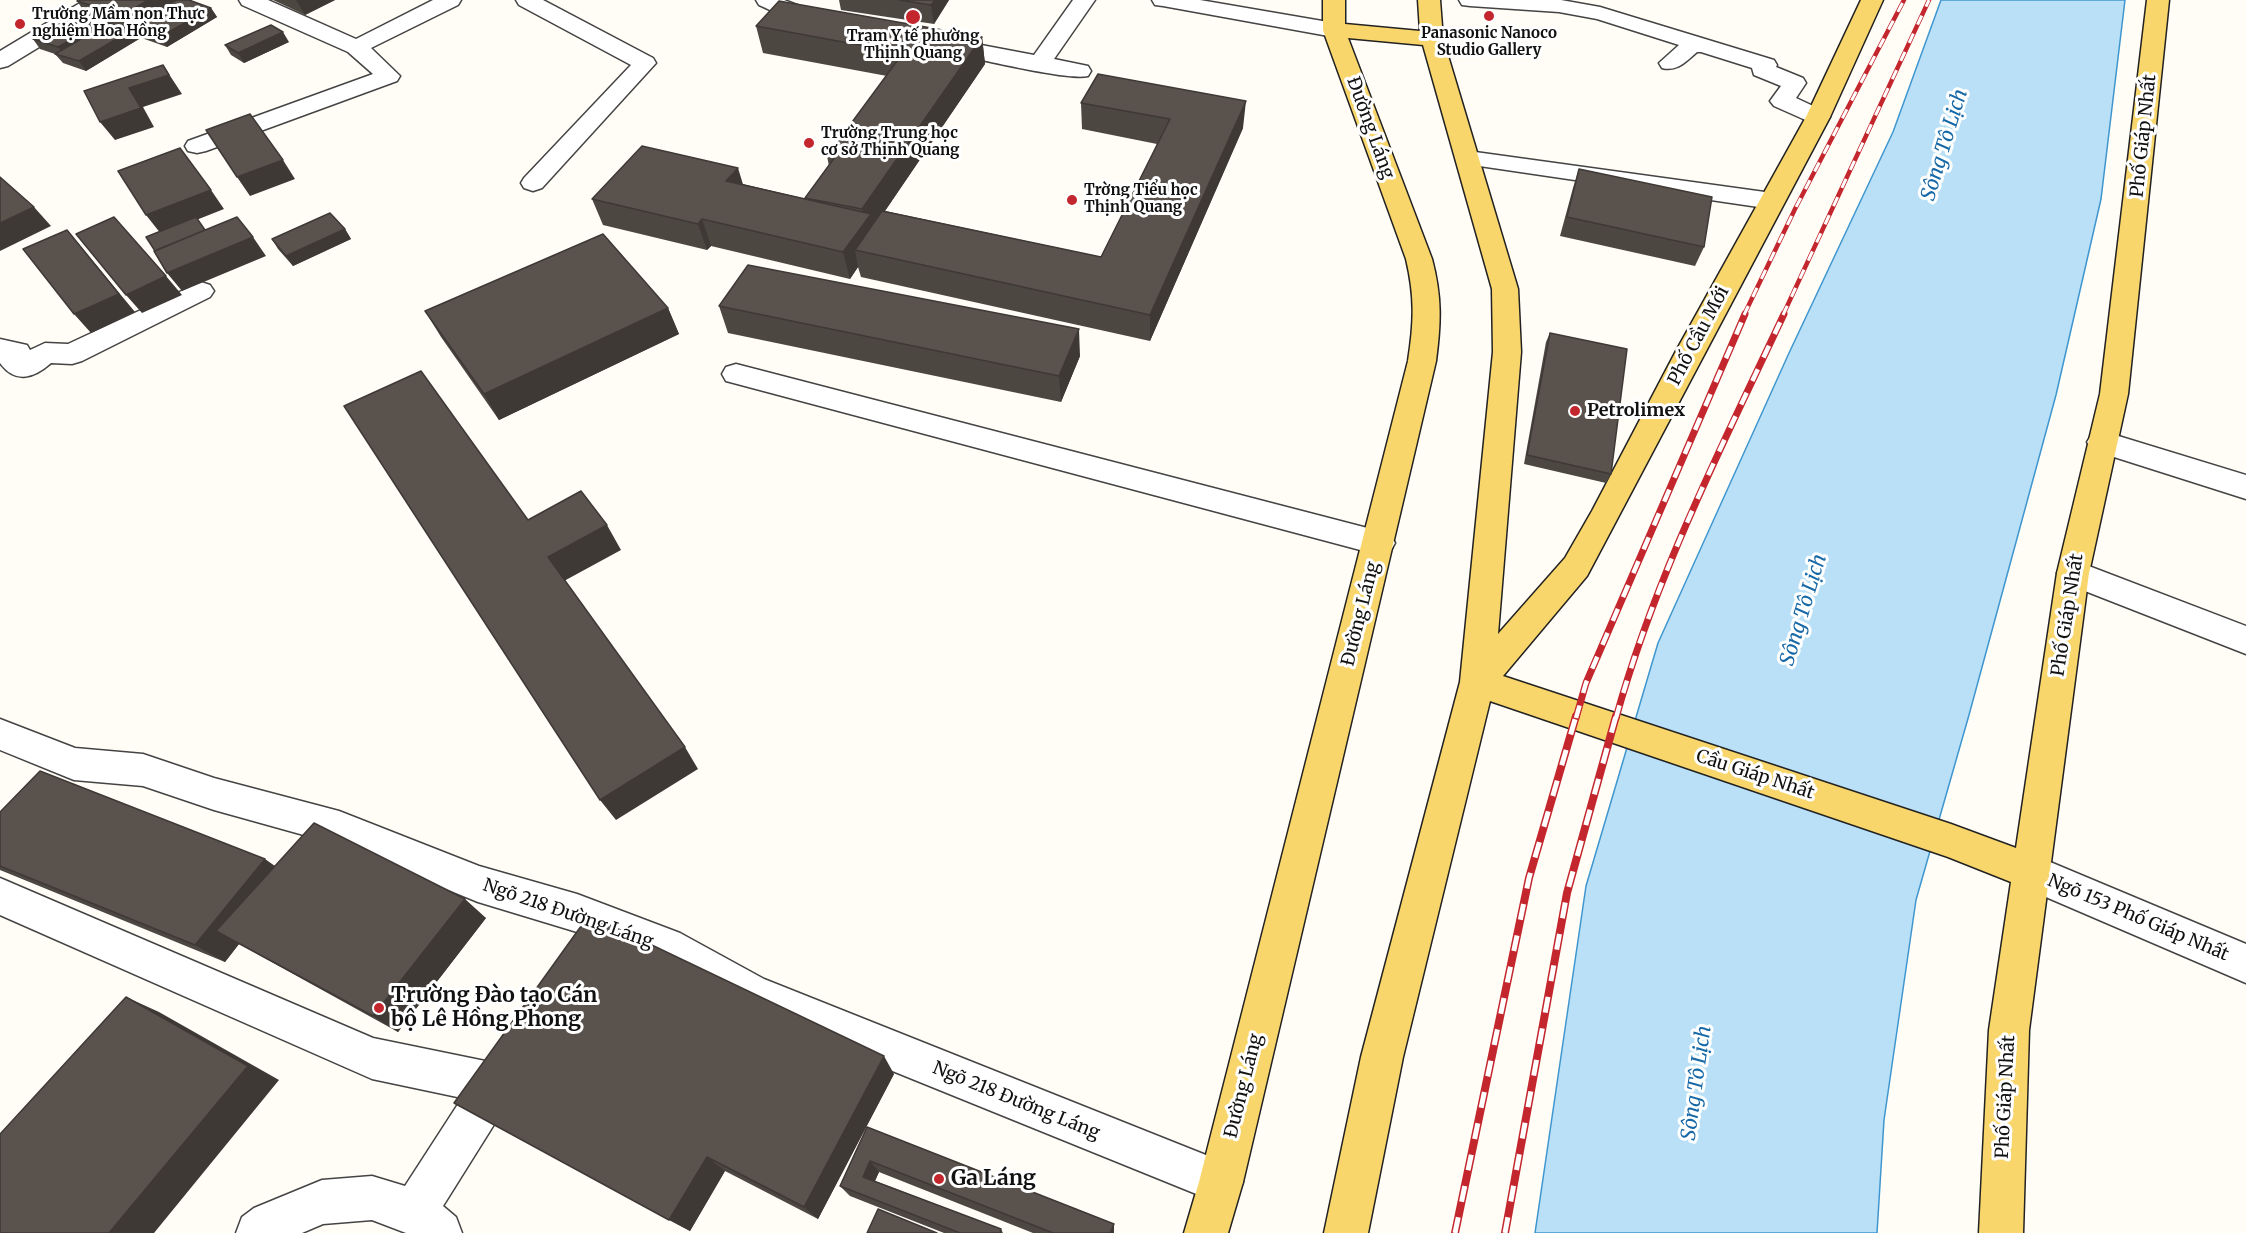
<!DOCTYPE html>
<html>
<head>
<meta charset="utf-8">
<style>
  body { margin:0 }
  canvas { display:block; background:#fffdf5 }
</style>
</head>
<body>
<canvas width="2246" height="1233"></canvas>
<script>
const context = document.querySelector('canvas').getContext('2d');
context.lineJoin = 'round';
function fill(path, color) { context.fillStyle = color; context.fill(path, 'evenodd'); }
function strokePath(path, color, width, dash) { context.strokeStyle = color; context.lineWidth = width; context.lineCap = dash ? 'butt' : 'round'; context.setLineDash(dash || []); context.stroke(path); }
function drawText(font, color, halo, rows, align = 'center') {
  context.font = font + ' Merriweather,serif'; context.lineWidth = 6; context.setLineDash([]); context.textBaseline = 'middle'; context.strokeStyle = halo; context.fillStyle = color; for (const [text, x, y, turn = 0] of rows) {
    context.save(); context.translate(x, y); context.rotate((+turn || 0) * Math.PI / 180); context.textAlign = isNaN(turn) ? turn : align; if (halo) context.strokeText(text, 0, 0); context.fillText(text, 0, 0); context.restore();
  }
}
const water = new Path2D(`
  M1941,0H2125L2101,199L2056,395L1969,715L1916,900L1884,1120L1877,1233H1535L1586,886L1658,643L1789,353L1893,132Z`);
const minor = new Path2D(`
  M85,0H111L108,5L8,66L0,68V51Z
  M239,0H268L356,39L433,0H461L458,5L371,48L400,76L397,81L206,151L197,153L188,151L185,146L188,141L373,74L348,52L242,5Z
  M516,0H543L653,58L656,63L542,188L533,191L524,188L521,183L524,178L631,65L519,5Z
  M756,0H784L826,16L829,21L826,26C804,31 779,13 759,5Z
  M1073,0H1095L1054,59L1088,66L1091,71L1088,76C1066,81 968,56 939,51L931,49L928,44L931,39L939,37L1034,55Z
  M1152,0H1200L1334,23L1342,25L1345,30L1342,35L1334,37L1163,6L1155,5Z
  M1459,0H1561L1600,7L1774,60L1777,65L1776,67L1803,78L1806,83L1796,98L1826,112L1830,117L1826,122H1810L1774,106L1770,101L1781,86L1754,75L1752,68L1701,52H1697C1686,61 1678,72 1662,68L1659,63L1679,45L1597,19L1559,12L1470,6L1462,5Z
  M1468,151L1772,193L1781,195L1785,201L1781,207L1772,209L1459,163L1456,158L1459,153Z
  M201,282L210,285L214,291L210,297L82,361L72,364L51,363C35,377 16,385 0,363V339L27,345L30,350L45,343L68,344Z
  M736,364L1379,531L1390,534L1395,543L1390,552L1379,555L726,381L722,374L726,367Z
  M2102,431L2246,475V499L2092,450L2087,442L2092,434Z
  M2073,560L2246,626V654L2062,582L2057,573L2062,564Z
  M0,719L75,748L143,754L214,778L339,811L479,866L577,894L680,933L764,979L1236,1167L1243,1182L1236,1197L1221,1204L737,1008L653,961L577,932L478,902L336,844L214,810L143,786L74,780L0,750Z
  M2031,854L2246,944V983L2018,885L2012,872L2018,859Z
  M0,878L373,1038L495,1063L510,1069L516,1084L510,1099L443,1206L456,1217L462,1233H406L372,1220L323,1224L302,1233H236L242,1217L254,1208L322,1180L372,1176L405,1186L462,1098L372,1079L0,915Z`);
const major = new Path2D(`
  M1323,0H1345V24L1420,31L1418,0H1440L1443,39L1518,289L1521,352L1498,634L1565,558L1592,511L1676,351L1806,117L1861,0H1883L1830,117L1587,576L1503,676L1951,824L2016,848L2057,573L2100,394L2147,0H2169L2128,394L2089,573L2029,1030L2023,1233H1979L1989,1030L2011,882L1948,857L1490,701L1403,1057L1368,1233H1324L1361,1057L1460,682L1493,352L1492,289L1423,45L1348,38L1432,259C1442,297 1441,323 1436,361L1243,1182L1228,1233H1184L1199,1182L1408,361C1414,323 1415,297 1406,259L1323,30Z`);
const railFar2 = new Path2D(`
  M1744,315L1795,209L1904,0
  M1783,315L1929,0`);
const railFar1 = new Path2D(`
  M1576,718L1586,683L1745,314
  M1616,718C1655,577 1722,446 1784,314`);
const rail = new Path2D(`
  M1455,1233L1529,878L1576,716
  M1505,1233L1567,893L1616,716`);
const wall = new Path2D(`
  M78,0H192L191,1L211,8L217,17L167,47L136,36L139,39L86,71L63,63L55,54L40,49L33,39L86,14L77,1Z
  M273,0H335L305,15Z
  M839,0H949L934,24L841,10Z
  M756,26L982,37L985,64L885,211L1101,257L1157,144L1082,129L1081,103L1243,128L1150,341L861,277L858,267L850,279L711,246L707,250L603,225L592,199L743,184L806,199L805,198L829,166L827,156L887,76L763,53Z
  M289,42L244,63L231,55L225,45Z
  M1579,169L1704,247L1695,266L1560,236L1573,188Z
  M345,229L351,239L293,266L278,249L272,239Z
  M719,306L1080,356L1061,402L728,333Z
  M668,308L679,334L499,420L441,337L425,311Z
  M1550,333L1611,474L1606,483L1524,464L1546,342Z
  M0,812L275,866L486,918L398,1032L239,944L225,962L0,870Z
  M894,1074L818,1219L725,1171L690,1231L454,1103Z
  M867,1127L1114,1224V1233H1033L879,1172L875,1181L1001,1229L1003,1233H944L850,1196L840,1186Z`);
const shadedWall = new Path2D(`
  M148,0H192L141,30L131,27L123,15Z
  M296,0H335L305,15Z
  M935,0H949L934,24L931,5Z
  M211,8L217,17L167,47L160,37Z
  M106,20L113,30L66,57L58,47Z
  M132,30L139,39L86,71L79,61Z
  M283,32L289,42L244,63L238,53Z
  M982,37L985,64L874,227L855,250L858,267L850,279L843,252L865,223L862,209Z
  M163,65L182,94L143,107L154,127L115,140L100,122L129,88Z
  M1246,101L1243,128L1150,341V315Z
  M283,160L295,179L250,196L237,177Z
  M738,168L746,194L726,181Z
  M211,190L224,209L161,234L146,215Z
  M34,207L51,226L0,251V223Z
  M702,219L711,246L707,250L698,224Z
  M345,229L351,239L293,266L286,256Z
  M67,230L135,312L91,333L74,314Z
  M253,237L266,256L182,291L167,273Z
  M166,276L182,295L142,313L126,295Z
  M668,308L679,334L499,420L484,394Z
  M1079,329L1080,356L1061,402L1059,376Z
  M607,525L621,550L564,581L548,557Z
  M685,747L698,769L616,820L600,800Z
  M265,859L292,878L216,931L239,944L225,962L195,945Z
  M465,899L486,918L398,1032L373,1016Z
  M126,997L159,1012L279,1080L154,1233H109Z
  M884,1056L894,1074L818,1219L804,1207Z
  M707,1157L725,1171L690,1231L669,1220Z
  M870,1161L879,1172L872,1187L863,1177Z
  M1114,1224V1233H1110Z`);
const building = new Path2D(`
  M78,0H148L123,15L77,1Z
  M176,0H189L211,8L160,37L129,26Z
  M899,0H935L931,5Z
  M779,1L982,37L862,209L805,198L835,157L827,156L903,53L756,26Z
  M81,12L106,20L58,47L33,39Z
  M109,23L132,30L79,61L55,54Z
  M271,25L283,32L238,53L225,45Z
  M163,65L169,75L129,88L141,108L100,122L84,91Z
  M1098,74L1246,101L1150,315L855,250L882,211L1101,257L1170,119L1081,103Z
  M250,114L283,160L237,177L206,130Z
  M642,146L738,168L726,181L871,214L843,252L702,219L698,224L592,199Z
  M180,148L211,190L146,215L118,171Z
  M1579,169L1712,197L1704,247L1567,217Z
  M0,177L34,207L0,223Z
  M330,213L345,229L286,256L272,239Z
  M114,217L166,276L126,295L76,234Z
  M196,217L205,230L155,251L146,237Z
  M237,217L253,237L167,273L154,251Z
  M67,230L119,294L74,314L23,249Z
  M603,234L668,308L484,394L425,311Z
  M748,265L1079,329L1059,376L719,306Z
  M1550,333L1627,349L1611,474L1527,455Z
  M421,371L528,520L581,491L607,525L548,557L685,747L600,800L344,406Z
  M40,771L265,859L195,945L0,866V812Z
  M314,823L465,899L373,1016L216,931Z
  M589,915L884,1056L804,1207L707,1157L669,1220L454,1103Z
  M126,997L248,1066L109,1233H0V1134Z
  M867,1127L1114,1224L1110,1233H1053L870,1161L863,1177L1001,1229L1000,1233H960L840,1186Z
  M878,1209L937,1233H867Z`);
const markers = [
  [1489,16,6,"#c4262e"],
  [913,17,8,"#c4262e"],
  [20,24,6,"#c4262e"],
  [809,143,6,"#c4262e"],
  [1072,200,6,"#c4262e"],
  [1575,411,6,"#c4262e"],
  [379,1008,6,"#c4262e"],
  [939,1179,6,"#c4262e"]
];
const farPoinames = [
  ["Trường Mầm non Thực",32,15],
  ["nghiệm Hoa Hồng",32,32],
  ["Panasonic Nanoco",1489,34,"center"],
  ["Studio Gallery",1489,51,"center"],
  ["Trạm Y tế phường",913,37,"center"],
  ["Thịnh Quang",913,54,"center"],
  ["Trường Trung học",821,134],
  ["cơ sở Thịnh Quang",821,151],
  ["Trờng Tiểu học",1084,191],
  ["Thịnh Quang",1084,208]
];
const streetNames = [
  ["Đường Láng",1370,128,70],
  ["Phố Giáp Nhất",2144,136,-84],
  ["Phố Cầu Mới",1699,336,-62],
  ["Đường Láng",1361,614,-76],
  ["Phố Giáp Nhất",2068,615,-81],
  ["Cầu Giáp Nhất",1755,775,18],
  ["Ngõ 218 Đường Láng",568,914,19],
  ["Ngõ 153 Phố Giáp Nhất",2138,918,23],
  ["Đường Láng",1244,1086,-76],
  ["Phố Giáp Nhất",2006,1097,-87],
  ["Ngõ 218 Đường Láng",1016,1101,22]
];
const poiNames = [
  ["Petrolimex",1587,411]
];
const waterNames = [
  ["Sông Tô Lịch",1945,145,-73],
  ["Sông Tô Lịch",1804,610,-73],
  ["Sông Tô Lịch",1697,1083,-82]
];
const nearPoinames = [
  ["Trường Đào tạo Cán",391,996],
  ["bộ Lê Hồng Phong",391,1020],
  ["Ga Láng",951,1179]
];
fill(water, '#b9e0f7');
strokePath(water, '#3f96cf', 1.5);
strokePath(minor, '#444', 3);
strokePath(major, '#222', 3);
fill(minor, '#fff');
fill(major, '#f9d66b');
strokePath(railFar2, '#c4262e', 4.5);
strokePath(railFar1, '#c4262e', 7);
strokePath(rail, '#c4262e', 8);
strokePath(railFar2, '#fff', 3, [10]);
strokePath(railFar1, '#fff', 4.5, [13]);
strokePath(rail, '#fff', 5, [16]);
fill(wall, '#4d4742');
fill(shadedWall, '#3f3936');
fill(building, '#5a524d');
strokePath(building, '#3f3936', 1.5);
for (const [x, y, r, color] of markers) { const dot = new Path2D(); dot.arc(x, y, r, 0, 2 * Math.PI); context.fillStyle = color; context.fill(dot); strokePath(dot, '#fff', 2); }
drawText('bold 15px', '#111', '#fff', farPoinames, 'left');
drawText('18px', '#111', '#fff', streetNames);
drawText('bold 18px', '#111', '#fff', poiNames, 'left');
drawText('italic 20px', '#1768a6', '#fff', waterNames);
drawText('bold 21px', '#111', '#fff', nearPoinames, 'left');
</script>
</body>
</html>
